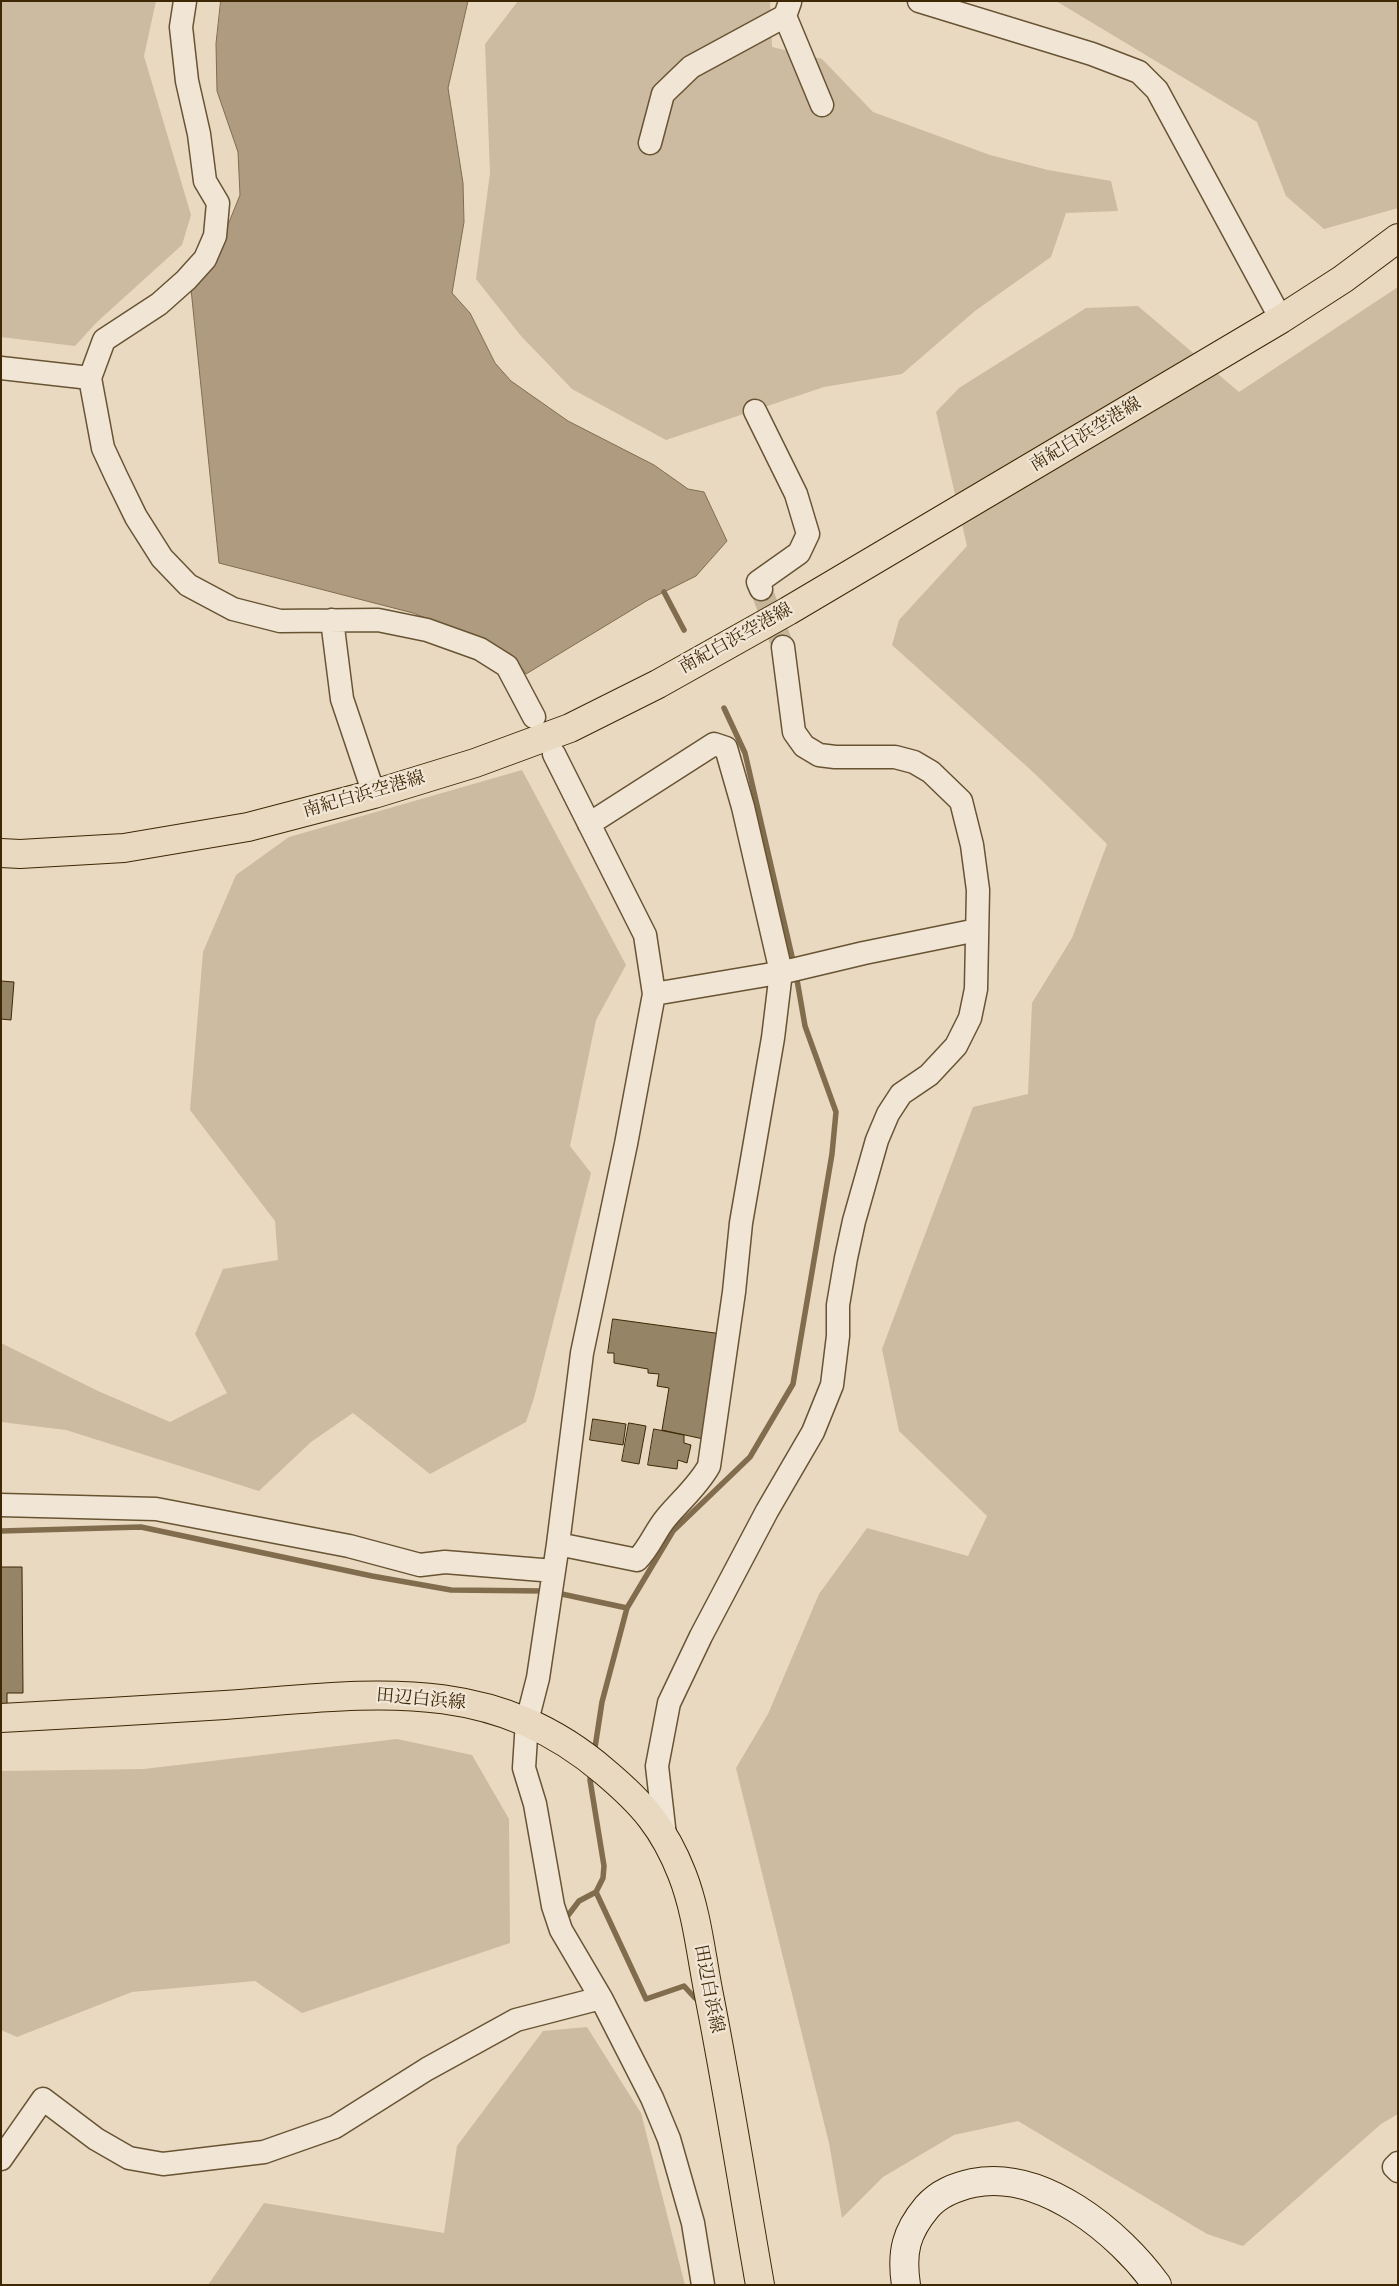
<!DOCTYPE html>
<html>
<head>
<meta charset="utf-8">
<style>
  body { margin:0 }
  #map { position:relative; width:1399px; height:2286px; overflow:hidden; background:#e9d9c0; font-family:"Libre Bodoni",serif }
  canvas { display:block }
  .frame { position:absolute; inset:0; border:2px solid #3d2704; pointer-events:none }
</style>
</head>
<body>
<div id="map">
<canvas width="1399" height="2286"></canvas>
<div class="frame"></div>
</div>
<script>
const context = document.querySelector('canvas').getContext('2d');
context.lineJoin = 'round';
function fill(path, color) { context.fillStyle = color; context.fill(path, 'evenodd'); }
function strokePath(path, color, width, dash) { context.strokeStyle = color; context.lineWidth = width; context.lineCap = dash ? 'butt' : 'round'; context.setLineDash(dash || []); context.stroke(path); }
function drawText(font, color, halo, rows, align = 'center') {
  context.font = font + ' "Libre Bodoni","Noto Serif JP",serif'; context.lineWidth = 4.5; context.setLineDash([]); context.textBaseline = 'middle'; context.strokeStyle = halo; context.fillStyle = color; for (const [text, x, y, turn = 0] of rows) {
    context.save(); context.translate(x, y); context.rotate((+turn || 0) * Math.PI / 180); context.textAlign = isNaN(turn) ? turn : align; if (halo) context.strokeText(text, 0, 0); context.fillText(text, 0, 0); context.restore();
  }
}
const green = new Path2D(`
  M1,1H156L144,56L191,215L182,245L97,322L75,346L1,337Z
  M518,1H770L772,47L822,59L873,112L990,155L1048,170L1111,181L1118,211L1066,213L1051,257L975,311L902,374L824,387L666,440L572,389L521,336L476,279L490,173L485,44Z
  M1056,1H1398V208L1324,229L1286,196L1257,122Z
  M1398,287V2114L1381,2124L1243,2246L1207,2234L1018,2121L954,2135L883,2177L842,2218L829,2143L736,1768L768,1714L819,1594L867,1528L968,1556L987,1516L899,1431L882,1349L973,1107L1028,1094L1032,1003L1072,938L1107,844L1033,772L892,645L899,620L967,546L936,412L959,388L1086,308L1138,306L1239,392Z
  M522,770L626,965L596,1020L570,1146L591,1173L534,1398L526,1422L430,1474L353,1413L311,1442L259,1491L66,1430L1,1422V1343L98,1391L170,1422L227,1393L195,1334L223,1269L278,1260L275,1221L190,1110L203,952L236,875L289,837Z
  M397,1739L472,1755L509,1819L510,1943L302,2013L255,1981L132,1992L17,2037L1,2030V1771L144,1769Z
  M587,2027L641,2113L685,2285H208L264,2203L444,2233L457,2146L543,2031Z`);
const water = new Path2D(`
  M221,1H468L448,88L463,183L464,222L452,293L470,313L495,363L511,381L568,421L654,465L688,489L704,492L727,541L696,576L648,600L526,674L512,655L487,642L413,613L219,563L191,289L209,272L240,195L238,152L217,91L216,44Z`);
const stream = new Path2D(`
  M664,592L684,630
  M724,708L745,753L794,965
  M1,1531L141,1527L372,1576L451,1590L545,1591
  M557,1593L627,1608L673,1531L750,1457L793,1384L832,1154L836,1112L805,1026L796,974
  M594,1754L602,1702L627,1608
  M596,1892L646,1999L684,1986L695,1998
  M566,1918L579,1901L596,1892L603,1878L604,1866L590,1780L591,1770`);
const building = new Path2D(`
  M1,981L14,982L11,1020L1,1019Z
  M613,1319L722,1334L708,1440L662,1430L669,1388L657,1386L659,1374L648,1373V1369L614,1363V1353H608Z
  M593,1419L626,1424L623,1445L590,1440Z
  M629,1423L646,1426L639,1464L622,1461Z
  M654,1429L684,1435V1443L691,1445L687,1463L678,1460L677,1469L648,1465Z
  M1,1567H22L23,1693H7V1709H1Z`);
const streetTunnel = new Path2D(`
  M761,589L783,647`);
const street = new Path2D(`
  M185,1L181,27L187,81L199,134L205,181L218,203L215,236L205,259L186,280L159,304L104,340L90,378L103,448L116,476L136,517L162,558L188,585L233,609L280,621L378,620L427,630L480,649L507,666L534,717
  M919,1L1092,54L1139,72L1157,90L1281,319
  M790,2L785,16L822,105
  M650,143L663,94L691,67L785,16
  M1,368L90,378
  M755,411L796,494L808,534L799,553L758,582L761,589
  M332,620L342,699L374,794
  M554,754L645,935L654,994L626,1144L582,1353L558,1544L538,1678L527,1721L524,1768L535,1804L553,1906L561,1930L601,1998L652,2098L669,2139L693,2223L703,2285
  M654,994L784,972L864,953L977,930
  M1,1505L156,1509L349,1546L420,1565L445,1562L554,1571
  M558,1544L637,1560C650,1547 655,1531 666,1518C681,1500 698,1486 709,1466L734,1292L741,1223L773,1038L781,972L743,807L726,748L714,744L589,824
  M665,1836L657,1766L669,1703L701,1636L767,1511L813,1432L832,1385L838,1336V1305L846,1258L854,1221L877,1140L888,1114L901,1094L929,1075L956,1046L970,1018L976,989L978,890L972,845L961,801L931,772L914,762L895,757H835L819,755L804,746L794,732L783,647
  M1,2159L43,2099L96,2139L129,2158L163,2164L264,2152L335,2127L427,2069L516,2020L601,1998
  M1398,2163L1394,2167L1398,2171`);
const secondary = new Path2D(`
  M906,2285C901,2252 906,2232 927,2207C939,2193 955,2187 973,2183C1042,2169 1119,2232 1157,2285`);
const primary = new Path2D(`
  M1,853L20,854L124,848L248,827L374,794L475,763L570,728L658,684L788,611L1281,319L1343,279L1398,238
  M1,1718C76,1714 150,1710 225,1705C365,1695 489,1672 605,1772C643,1804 664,1828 682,1874C697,1912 701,1955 709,1995C728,2091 743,2188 760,2285`);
const streetNames = [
  ["南紀白浜空港線",1086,435,-31],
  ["南紀白浜空港線",736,639,-29],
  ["南紀白浜空港線",364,795,-16],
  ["田辺白浜線",421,1700,5],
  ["田辺白浜線",708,1989,79]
];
fill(green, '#ccbba0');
fill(water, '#af9c80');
strokePath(water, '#816d4e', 1);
strokePath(stream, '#816d4e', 5.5);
fill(building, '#968466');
strokePath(building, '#3d2704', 1);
strokePath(streetTunnel, '#c7b59a', 22, [22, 11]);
strokePath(street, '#685433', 25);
strokePath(secondary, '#3d2704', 30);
strokePath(primary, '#3d2704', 30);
strokePath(street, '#f1e6d6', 22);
strokePath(secondary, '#f1e6d6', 28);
strokePath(primary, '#e9d9c0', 28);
drawText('18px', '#3d2704', '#f1e6d6', streetNames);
</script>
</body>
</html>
